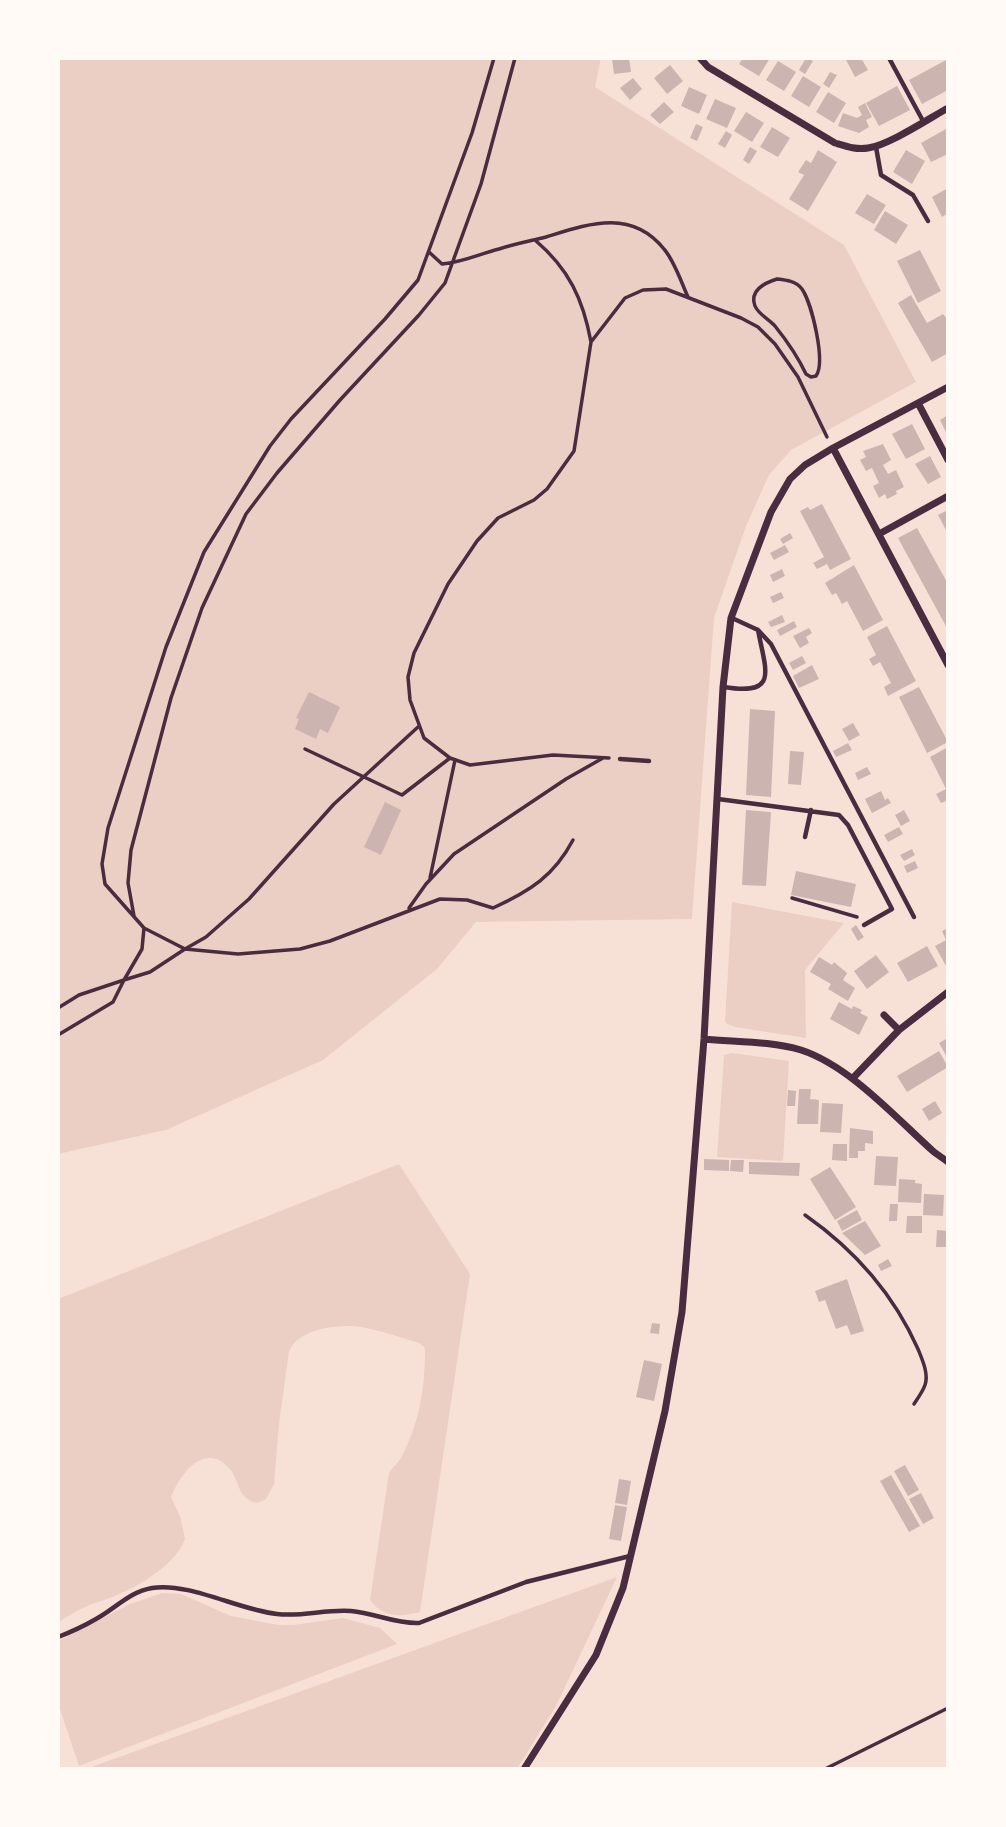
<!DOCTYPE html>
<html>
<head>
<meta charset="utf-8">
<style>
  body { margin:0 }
  #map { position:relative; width:1006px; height:1827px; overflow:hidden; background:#f7e1d7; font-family:"Asap Condensed",sans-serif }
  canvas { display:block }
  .frame { position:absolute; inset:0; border:60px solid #fffaf5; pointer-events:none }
</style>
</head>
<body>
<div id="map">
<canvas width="1006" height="1827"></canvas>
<div class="frame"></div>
</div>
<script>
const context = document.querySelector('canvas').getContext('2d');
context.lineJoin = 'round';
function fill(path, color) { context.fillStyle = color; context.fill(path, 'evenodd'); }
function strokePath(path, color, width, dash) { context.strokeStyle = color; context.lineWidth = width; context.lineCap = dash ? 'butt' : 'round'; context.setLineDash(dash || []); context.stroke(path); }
const green = new Path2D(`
  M58,58H601L595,87L844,245L916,382L791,450L769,475L746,526L714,618L692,919L476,922L437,969L323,1060L166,1130L58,1154Z
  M732,902L844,923L805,970L806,1038L735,1027L727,1024L725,1021Z
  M732,1053L789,1061L783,1161L717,1157L724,1055Z
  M399,1164L470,1274L420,1612C401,1617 383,1618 370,1600L389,1473C392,1467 399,1463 402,1456C420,1421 425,1387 425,1348L419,1343C398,1337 375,1328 353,1326C333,1325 298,1330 289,1351L279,1424L274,1484L266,1499L257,1503C235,1498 241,1479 227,1466C202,1443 180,1475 171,1497L180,1516L185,1539C173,1571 123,1595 92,1604C81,1608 69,1616 58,1622V1299Z
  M617,1577L556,1706L517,1769H86Z
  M162,1593L181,1594L231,1616L278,1625H293L343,1618L380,1628L397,1644L79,1766L58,1703V1641L130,1604Z`);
const building = new Path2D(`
  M624,58H629L631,72L614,74L612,59Z
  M743,58H770L759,76L739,64Z
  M806,58L813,61L805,74L799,70Z
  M845,58H861L868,70L855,77Z
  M948,59V90L922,104L909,80Z
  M778,61L796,72L784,91L766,80Z
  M670,65L683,81L667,94L654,78Z
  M830,72L837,75L829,88L823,84Z
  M803,76L821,87L809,107L791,96Z
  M633,78L642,89L630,100L620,88Z
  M897,86L910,110L879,126L866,103Z
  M689,87L707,95L699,114L681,106Z
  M828,92L846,103L834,123L816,112Z
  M715,99L736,108L727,128L706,119Z
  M664,102L674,112L660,124L650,115Z
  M865,103L872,117L866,120L869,127L859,133L838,126L843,113L857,118L862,115L858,107Z
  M746,112L764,123L752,142L734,131Z
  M696,124L703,127L697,141L690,138Z
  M772,127L790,138L778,157L760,147Z
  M946,129L948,154L931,162L921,143Z
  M726,131L732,135L725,148L718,144Z
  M750,147L757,151L749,164L743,160Z
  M818,150L837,162L808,211L789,199L804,175L798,172L806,160L811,163Z
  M906,150L925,161L912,184L893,172Z
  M948,188V213L942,217L932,197Z
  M867,194L886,205L874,224L855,213Z
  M885,211L908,225L896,244L874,230Z
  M920,250L941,291L918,303L897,261Z
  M911,295L927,323L943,314L948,320V353L932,362L898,303Z
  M948,415V436L940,420Z
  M912,424L925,449L906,459L892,434Z
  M883,444L891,460L883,465L888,474L896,470L904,487L896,491L897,494L887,499L885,494L879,498L873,486L879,483L872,468L866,471L860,460L866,457L863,451Z
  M930,456L941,477L928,484L915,464Z
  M822,504L851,559L830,570L827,564L817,569L813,563L824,557L800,511L808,507L810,510Z
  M948,510V534L938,515Z
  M917,528L948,584V630L898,538Z
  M790,533L793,538L783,544L780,539Z
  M785,545L789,552L774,560L770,553Z
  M854,565L883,620L863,631L847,601L842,604L836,593L832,595L825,583Z
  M782,569L785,576L773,582L770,575Z
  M781,592L784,598L773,603L770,597Z
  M782,615L785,622L771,627L768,622Z
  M794,621L797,627L780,636L777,630Z
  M887,626L916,681L888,696L884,687L891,683L880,662L873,666L869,659L876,655L867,637Z
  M809,628L812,633L806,637L809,643L800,648L793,636Z
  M802,656L806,663L793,670L789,663Z
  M812,665L819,679L799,688L793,676Z
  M919,687L948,742L927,753L899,697Z
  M309,692L340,707L328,733L320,729L316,739L295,729L299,719L296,718Z
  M750,709L775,711L771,797L746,795Z
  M853,723L860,735L849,741L842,729Z
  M848,743L852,750L836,757L833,751Z
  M948,747V800L941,803L936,794L946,789L930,757Z
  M790,751L804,752L801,785L788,784Z
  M867,767L871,774L858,780L855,773Z
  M881,791L885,800L888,798L891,803L872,813L865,799Z
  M385,802L401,810L381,855L364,847Z
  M746,810L771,812L766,886L742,885Z
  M904,810L910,821L901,826L895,815Z
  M899,827L903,834L888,842L884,835Z
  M912,849L915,855L904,861L900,855Z
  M915,861L918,868L907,873L904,866Z
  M796,871L856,884L851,907L791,895Z
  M856,925L864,937L858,941L851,929Z
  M948,928V965L946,966L935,946L946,940L942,931Z
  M927,946L938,966L908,982L897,963Z
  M876,955L889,972L867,989L854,971Z
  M819,957L832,965L834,962L847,973L843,980L855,988L848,1001L828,989L831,984L810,972Z
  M839,1002L852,1009L853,1006L862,1010L860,1013L868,1017L859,1035L830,1019Z
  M948,1038V1059L939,1043Z
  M939,1051L948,1067L907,1092L897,1076Z
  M799,1089H811L810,1099L819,1100L818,1124H797Z
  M788,1090L796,1091L795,1106H787Z
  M935,1101L942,1113L929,1121L922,1109Z
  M822,1103L843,1104L841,1133L820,1132Z
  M850,1128L873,1131V1144L865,1143V1151H858V1158H849Z
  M833,1144H847V1161L832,1160Z
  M876,1156L898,1157L896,1186L874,1185Z
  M704,1159L729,1160V1171L704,1170Z
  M731,1160H744L743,1172L730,1171Z
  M749,1162L800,1163L799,1176L749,1174Z
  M830,1167L856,1207L835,1220L810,1179Z
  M899,1179L915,1180V1183L922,1184L921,1203L898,1202Z
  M924,1194L944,1195L943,1216L923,1215Z
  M890,1204H898L897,1221H889Z
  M857,1210L862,1220L842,1231L837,1221Z
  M907,1216H922V1233H906Z
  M865,1221L881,1246L865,1255L842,1233Z
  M937,1230L948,1231V1247H936Z
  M888,1259L892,1266L881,1271L878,1265Z
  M847,1279L864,1331L851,1335L847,1325L836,1329L825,1300L819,1302L815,1291Z
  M652,1323L660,1324L659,1334L650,1333Z
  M644,1360L662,1364L654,1401L636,1397Z
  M905,1465L919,1490L908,1496L894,1471Z
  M891,1475L920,1526L909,1532L880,1481Z
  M619,1479L631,1481L627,1505L615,1503Z
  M921,1493L934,1518L923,1524L909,1499Z
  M615,1505L627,1507L621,1541L609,1539Z`);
const path = new Path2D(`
  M535,240C569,269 583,299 591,342
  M429,252L442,264C464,262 479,254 499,249C514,244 530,241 546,237C588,224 631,208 664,249C675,262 681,282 688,297
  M777,279C786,280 796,281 802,289C812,304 826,362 816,376L811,377L806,374C798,357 787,341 775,326C770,320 758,314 755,306C749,291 764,283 777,279Z
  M305,749L402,795L450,758
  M609,758L553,755L470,765L450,758L424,738L410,700L408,677L414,653L448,584L477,541L498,518L534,500L547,489L574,451L591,342L625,298L643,290L666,289L741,318L758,327L775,344L798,377L827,437
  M430,878L455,760
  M792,898L857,917
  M409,908L426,884L454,854L566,779L603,758
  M134,916L128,883L131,850L171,698L202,608L246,514L277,473L340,400L419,315L445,283L481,184L515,58
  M144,928L185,949L206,937L249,899L334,804L418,727
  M58,1008L79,995L124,980L142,949L144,928L105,884L102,864L108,828L166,647L204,552L270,446L291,419L385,319L418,280L472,133L494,58
  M58,1035L113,1002L124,980L150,972L185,949L238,954L300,949L330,941L440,899L467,900L493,908C530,891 554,876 573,840
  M805,1215C855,1250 893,1293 918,1349C922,1359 929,1374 925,1385C923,1391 918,1398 914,1404
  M825,1769L948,1708`);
const service = new Path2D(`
  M889,58L923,121
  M876,147L881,175L913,195L928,221
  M758,630L771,644L914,917
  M724,687C779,696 766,672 758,630L732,618
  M620,759L649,761
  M718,799L839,815L848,825L892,909L864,925
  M805,837L811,810
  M58,1637C71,1632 84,1626 96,1619C115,1609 129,1592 152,1588C189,1582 239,1610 277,1614C302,1617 326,1609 351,1611C375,1613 395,1624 419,1623L526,1582L630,1556`);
const minor = new Path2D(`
  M700,58L708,67L835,143C845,146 856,150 868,148C889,145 928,119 948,108
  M918,403L948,460
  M833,448L948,665
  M879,534L948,496
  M884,1015L899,1030
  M704,1039C735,1042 770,1041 801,1050C850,1066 896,1118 934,1152L948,1162
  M853,1078L899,1030L948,992
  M524,1769L596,1655L623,1588L665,1411L682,1312L704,1039L723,687L731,618L771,512L790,479L805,465L833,448L948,387`);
fill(green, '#ebcfc5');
fill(building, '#ccb4b1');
strokePath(path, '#4a2c40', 3.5);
strokePath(service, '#4a2c40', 4.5);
strokePath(minor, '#4a2c40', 7);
</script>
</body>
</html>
